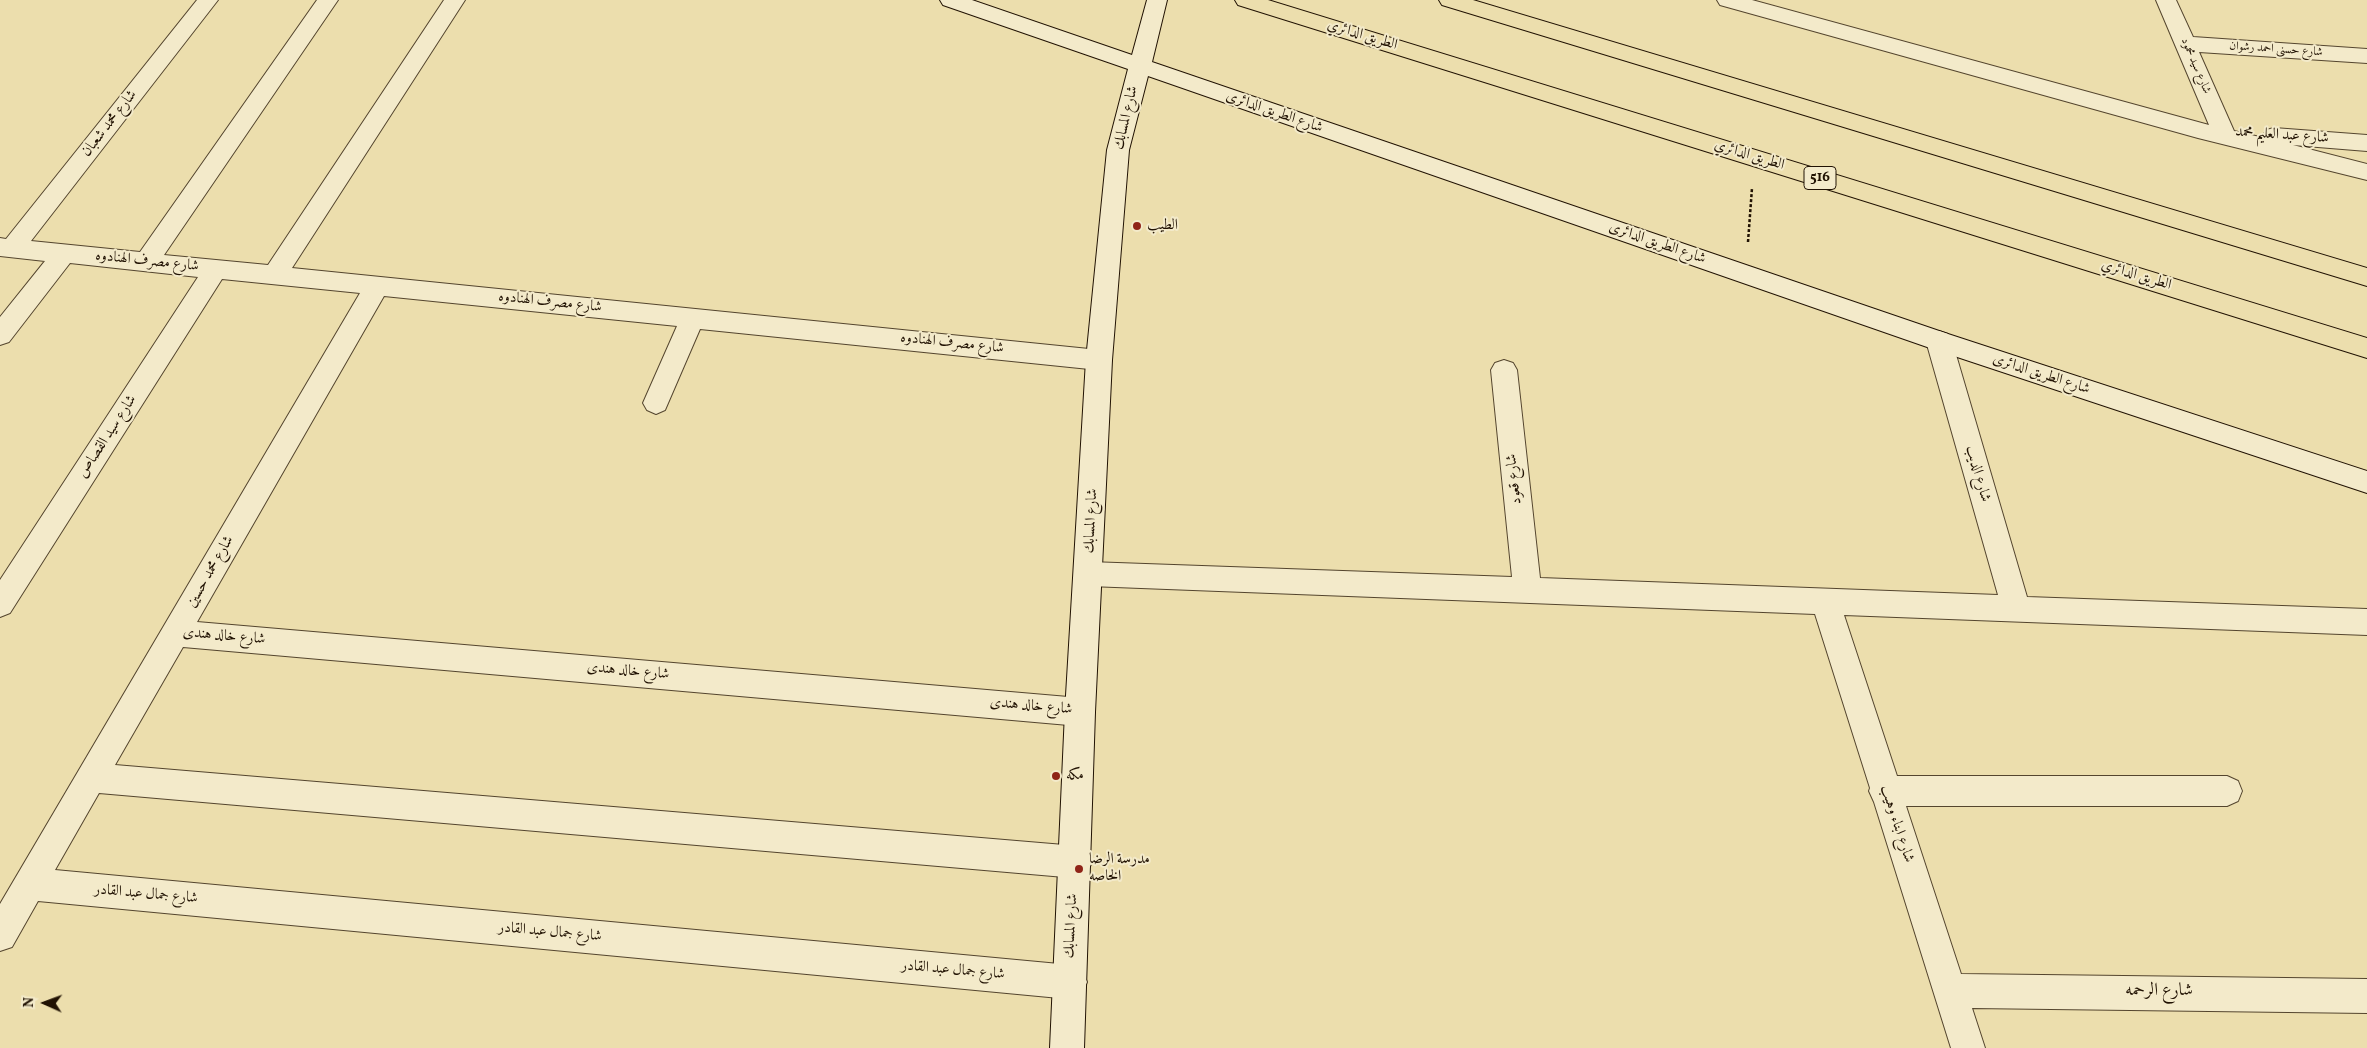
<!DOCTYPE html>
<html>
<head>
<meta charset="utf-8">
<style>
  body { margin:0 }
  #map { position:relative; width:2367px; height:1048px; overflow:hidden; background:#ecdead; font-family:Vollkorn,serif }
  canvas { display:block }
  .north { position:absolute; left:20px; top:978px; width:50px; height:50px; -webkit-text-stroke:4px #f3eaca; paint-order:stroke; rotate:272deg; font-size:14px; font-weight:700; line-height:20px; text-align:center; color:#211203 }
  .north::after { content:''; display:block; margin:auto; width:18px; height:22px; background:#211203; clip-path:polygon(50% 0,100% 100%,50% 72%,0 100%) }
</style>
</head>
<body>
<div id="map">
<canvas width="2367" height="1048"></canvas>
<div class="north">N</div>
</div>
<script>
const context = document.querySelector('canvas').getContext('2d');
context.lineJoin = 'round';
function strokePath(path, color, width, dash) { context.strokeStyle = color; context.lineWidth = width; context.lineCap = dash ? 'butt' : 'round'; context.setLineDash(dash || []); context.stroke(path); }
function fill(path, color) { context.fillStyle = color; context.fill(path, 'evenodd'); }
function drawText(font, color, halo, rows, align = 'center') {
  context.font = font + ' Vollkorn,Amiri,serif'; context.lineWidth = 4; context.setLineDash([]); context.textBaseline = 'middle'; context.strokeStyle = halo; context.fillStyle = color; for (const [text, x, y, turn = 0] of rows) {
    context.save(); context.translate(x, y); context.rotate((+turn || 0) * Math.PI / 180); context.textAlign = isNaN(turn) ? turn : align; if (halo) context.strokeText(text, 0, 0); context.fillText(text, 0, 0); context.restore();
  }
}
const path = new Path2D(`
  M1748,242L1752,188`);
const street = new Path2D(`
  M197,0H218L31,241L140,252L317,0H338L164,255L268,265L444,0H465L292,268L1099,350L1108,353L1112,360L1108,367L1099,370L700,329L665,410L656,414L647,410L643,403L677,326L384,296L197,622L1080,698L1091,702L1095,712L1091,722L1080,726L183,647L115,765L1076,846L1087,851L1092,862L1087,873L1076,878L99,793L55,870L1070,965L1082,970L1087,982L1082,994L1070,999L38,901L12,947L0,951V904L360,293L222,279L10,613L0,617V580L198,277L70,263L9,342L0,345V317L45,261L0,256V238L6,239Z
  M1717,0H1752L2209,125L2156,0H2176L2193,37L2367,49V63L2199,52L2234,131L2264,138L2263,136L2266,130L2274,128L2367,135V151L2293,145L2367,164V180L2198,138L1720,5Z
  M1939,331L1948,334L1952,341L2027,597L2367,609V635L1844,615L1897,776H2227L2238,781L2242,791L2238,801L2227,806H1906L1961,974L2367,979V1013L1972,1008L1985,1048H1951L1874,802L1869,791L1870,788L1815,614L1089,586L1079,583L1075,574L1079,565L1089,562L1512,577L1491,370L1495,363L1504,360L1513,363L1517,370L1540,578L1998,595L1926,341L1930,334Z`);
const secondary = new Path2D(`
  M940,0H972L1132,55L1147,0H1167L1152,62L1948,334L2367,471V493L1930,348L1148,76L1129,150L1112,360L1095,712L1084,1048H1050L1065,712L1086,360L1107,150L1128,69L943,5Z`);
const highway = new Path2D(`
  M1235,0H1268L2367,338V358L1238,5Z
  M1439,0H1473L2367,268V286L1442,5Z`);
const markers = [
  [1137,226,5,"#8f2418"],
  [1056,776,5,"#8f2418"],
  [1079,869,5,"#8f2418"]
];
const farStreetnames = [
  ["شارع حسنى احمد رشوان",2276,50,4],
  ["شارع سيد محمود",2195,66,67]
];
const shields = [
  [1820,178,32]
];
const shieldNames = [
  ["516",1820,178]
];
const streetNames = [
  ["الطريق الدائري",1362,36,17],
  ["شارع الطريق الدائرى",1274,113,19],
  ["شارع المسابك",1127,118,-77],
  ["شارع محمد شعبان",110,124,-52],
  ["شارع عبد العليم محمد",2282,136,4],
  ["الطريق الدائري",1749,156,17],
  ["شارع الطريق الدائرى",1657,244,19],
  ["شارع مصرف الهنادوه",147,262,6],
  ["الطريق الدائري",2136,276,17],
  ["شارع مصرف الهنادوه",550,303,6],
  ["شارع مصرف الهنادوه",952,344,6],
  ["شارع الطريق الدائرى",2041,375,18],
  ["شارع سيد القصاص",108,437,-57],
  ["شارع الديب",1977,474,74],
  ["شارع قعود",1515,479,-96],
  ["شارع المسابك",1092,521,-87],
  ["شارع محمد حسين",211,572,-60],
  ["شارع خالد هندى",224,637,5],
  ["شارع خالد هندى",628,672,5],
  ["شارع خالد هندى",1031,707,5],
  ["شارع ابناء وهيب",1896,824,72],
  ["شارع جمال عبد القادر",146,895,5],
  ["شارع المسابك",1072,926,-87],
  ["شارع جمال عبد القادر",550,933,5],
  ["شارع جمال عبد القادر",953,971,5]
];
const poiNames = [
  ["الطيب",1147,226],
  ["مكه",1066,776],
  ["مدرسة الرضا",1089,860],
  ["الخاصه",1089,877]
];
const nearStreetnames = [
  ["شارع الرحمه",2159,992]
];
strokePath(street, '#54452e', 2);
strokePath(secondary, '#211203', 2);
strokePath(highway, '#211203', 2);
strokePath(path, '#211203', 2.5, [3, 2]);
fill(street, '#f3eaca');
fill(secondary, '#f3eaca');
fill(highway, '#ecdead');
for (const [x, y, r, color] of markers) { const dot = new Path2D(); dot.arc(x, y, r, 0, 2 * Math.PI); context.fillStyle = color; context.fill(dot); strokePath(dot, '#f3eaca', 2); }
drawText('12px', '#211203', '#f3eaca', farStreetnames);
for (const [x, y, w] of shields) { const box = new Path2D(); box.roundRect(x - w / 2, y - 11.5, w, 23, 4); context.fillStyle = '#f3eaca'; context.fill(box); strokePath(box, '#211203', 1); }
drawText('bold 14px', '#211203', null, shieldNames);
drawText('15px', '#211203', '#f3eaca', streetNames);
drawText('15px', '#211203', '#f3eaca', poiNames, 'left');
drawText('18px', '#211203', '#f3eaca', nearStreetnames);
</script>
</body>
</html>
